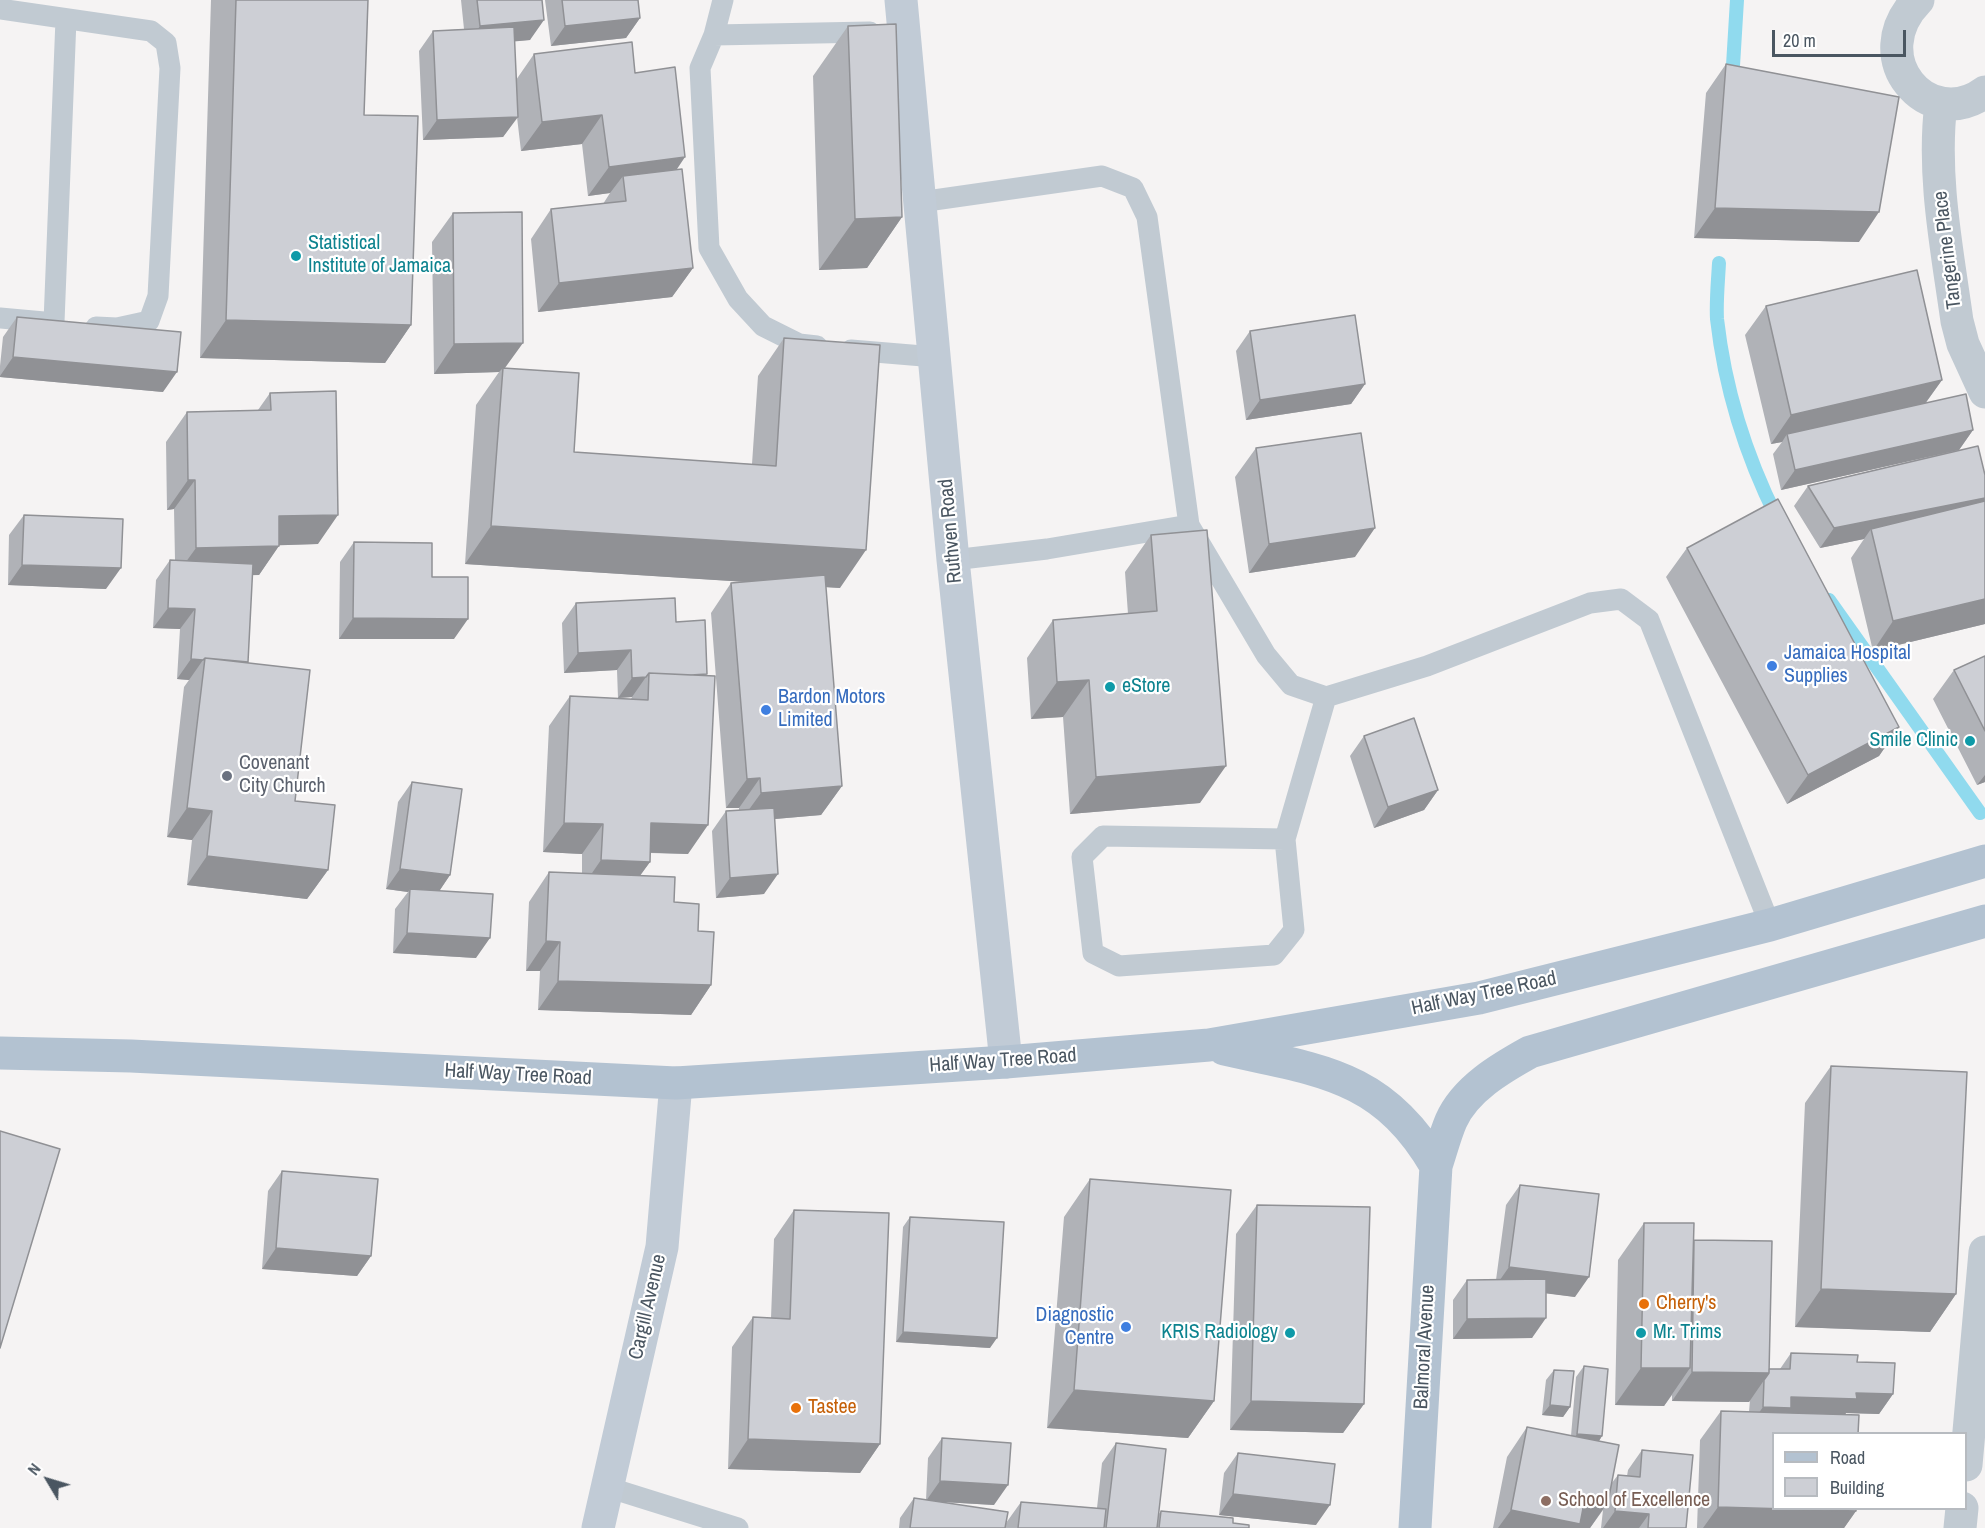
<!DOCTYPE html>
<html>
<head>
<meta charset="utf-8">
<style>
  body { margin:0 }
  #map { position:relative; width:1985px; height:1528px; overflow:hidden; background:#f5f3f3; font-family:"Archivo Narrow",sans-serif }
  canvas { display:block }
  .legend { position:absolute; left:1772px; top:1432px; width:195px; height:78px; box-sizing:border-box; background:#fff; border:2px solid #b7bbc0; margin:0; padding:8px 10px; list-style:none; font-size:18px; color:#4a5661 }
  .legend li { display:flex; align-items:center; gap:12px; height:30px }
  .legend b { width:30px; border:2px solid #b7bbc0 }
  .north { position:absolute; left:18px; top:1450px; width:60px; height:60px; -webkit-text-stroke:4px #fff; paint-order:stroke; rotate:308deg; font-size:16px; font-weight:700; line-height:24px; text-align:center; color:#4a5661 }
  .north::after { content:''; display:block; margin:auto; width:21px; height:27px; background:#4a5661; clip-path:polygon(50% 0,100% 100%,50% 72%,0 100%) }
  .scale { position:absolute; left:1772px; top:30px; width:134px; height:27px; box-sizing:border-box; border:3px solid #4a5661; border-top:0; padding-left:8px; font-size:18px; line-height:21px; white-space:nowrap; color:#4a5661; -webkit-text-stroke:4px #fff; paint-order:stroke }
</style>
</head>
<body>
<div id="map">
<canvas width="1985" height="1528"></canvas>
<ul class="legend">
<li><b style="height:8px;background:#b3c2d1"></b>Road</li>
<li><b style="height:16px;background:#cdcfd5"></b>Building</li>
</ul>
<div class="north">N</div>
<div class="scale">20 m</div>
</div>
<script>
const context = document.querySelector('canvas').getContext('2d');
context.lineJoin = 'round';
function strokePath(path, color, width, dash) { context.strokeStyle = color; context.lineWidth = width; context.lineCap = dash ? 'butt' : 'round'; context.setLineDash(dash || []); context.stroke(path); }
function fill(path, color) { context.fillStyle = color; context.fill(path, 'evenodd'); }
function drawText(font, color, halo, rows, align = 'center') {
  context.font = font + ' "Archivo Narrow",sans-serif'; context.lineWidth = 4.5; context.setLineDash([]); context.textBaseline = 'middle'; context.strokeStyle = halo; context.fillStyle = color; for (const [text, x, y, turn = 0] of rows) {
    context.save(); context.translate(x, y); context.rotate((+turn || 0) * Math.PI / 180); context.textAlign = isNaN(turn) ? turn : align; if (halo) context.strokeText(text, 0, 0); context.fillText(text, 0, 0); context.restore();
  }
}
const stream = new Path2D(`
  M1732,82L1737,0
  M1719,263C1718,282 1716,301 1717,319C1725,390 1745,454 1777,518
  M1829,600L1980,813`);
const lane = new Path2D(`
  M0,9L151,31L166,43L170,68L158,296L149,321L117,328L96,327
  M714,35L723,0
  M920,202L1102,176L1133,188L1147,217L1189,525L1266,655L1291,685L1326,697L1427,666L1590,603L1621,599L1649,620L1770,925
  M0,318L44,322
  M54,322L66,19
  M817,346L799,344L763,326L738,299L709,248L700,68L714,35L870,32
  M851,350L935,357
  M953,560L1047,549L1189,525
  M1285,839L1103,836L1082,857L1093,953L1119,966L1274,955L1294,930L1285,839L1326,697
  M607,1487L738,1528`);
const street = new Path2D(`
  M1918,0C1862,57 1928,134 1985,92
  M1941,103C1932,175 1947,249 1957,321L1963,344L1985,392
  M1966,1465L1985,1252
  M1960,1528L1962,1508`);
const secondary = new Path2D(`
  M901,0L953,560L1006,1062
  M598,1528L662,1247L676,1083`);
const primary = new Path2D(`
  M1224,1049C1318,1070 1383,1074 1436,1166
  M0,1053L131,1056L676,1083L1006,1062L1209,1045L1479,998L1770,925L1985,861
  M1415,1528L1436,1166C1441,1151 1445,1135 1451,1121C1465,1089 1501,1068 1530,1052L1985,921`);
const wall = new Path2D(`
  M211,0H368L364,115L411,325L385,363L200,358Z
  M461,0H542L530,40L514,41L516,80L534,54L635,73L677,170L693,268L672,297L538,312L531,239L551,209L603,204L610,193L588,196L582,144L521,151L517,117L503,137L423,140L419,51L433,31L464,29Z
  M545,0H638L640,18L626,38L551,46Z
  M848,26L902,217L867,268L819,270L813,76Z
  M1726,64L1859,242L1694,238L1706,93Z
  M453,213L505,368L574,452L752,464L758,376L784,338L840,588L825,587L842,786L821,815L775,819L764,894L716,898L712,831L726,811L739,810V808H726L711,613L731,583L748,582L465,564L476,405L499,372L434,374L432,242Z
  M1766,306L1942,380L1925,404L1973,430L1959,450L1985,624L1873,651L1851,558L1864,539L1820,548L1794,506L1808,486L1940,454L1781,490L1773,454L1782,442L1771,444L1745,335Z
  M17,317L163,392L0,377V366L3,337Z
  M1250,331L1365,384L1351,404L1246,420L1236,351Z
  M270,393L318,544L279,545L259,575H252L247,663L295,801L328,870L307,899L187,885L192,840L167,837L184,687L189,680L177,679L180,629L153,628L156,580L170,560H175L174,509L167,510L166,442L187,412L258,410Z
  M1256,448L1355,557L1249,573L1235,477Z
  M24,515L106,589L8,585L9,535Z
  M1151,535L1200,803L1070,814L1063,717L1031,719L1027,658L1053,620L1128,614L1125,572Z
  M354,542L432,577L454,639H339L340,562Z
  M1687,548L1899,727L1879,756L1787,804L1666,577Z
  M576,603L676,622L707,674L706,675L688,854L650,853V862L640,875L674,902L698,931L711,985L691,1015L538,1010L540,971H526L529,902L549,872L582,873V854L543,852L549,726L570,696L631,699L632,697L618,698L617,670L564,673L562,623Z
  M1985,656V782L1977,785L1933,699L1954,670Z
  M1364,736L1438,790L1424,810L1374,828L1350,756Z
  M412,782L450,875L439,891L476,958L393,953L395,909L408,892L386,889L398,802Z
  M1831,1066L1956,1294L1930,1332L1795,1327L1805,1103Z
  M282,1171L371,1256L357,1276L262,1269L268,1191Z
  M1090,1179L1214,1401L1188,1438L1047,1428L1064,1217Z
  M1520,1185L1575,1297L1546,1293L1532,1338L1453,1339V1300L1467,1280H1496L1506,1205Z
  M1257,1205L1364,1404L1343,1433L1230,1430L1236,1234Z
  M794,1210L880,1444L860,1473L728,1469L732,1347L753,1317L771,1318L774,1239Z
  M910,1217L990,1348L896,1342L903,1227Z
  M1644,1223L1693,1241L1694,1240L1769,1369H1780L1791,1353L1857,1362L1893,1394L1879,1414L1846,1413L1845,1415L1856,1511L1844,1528H1697L1700,1440L1721,1411L1749,1412L1750,1400L1749,1402L1672,1401V1395L1664,1406L1615,1405L1618,1260Z
  M1584,1366L1602,1436L1599,1441L1611,1484L1618,1475L1627,1476L1628,1470L1642,1450L1686,1528H1601L1603,1510L1590,1528H1493L1507,1457L1527,1427L1571,1436L1576,1377Z
  M1554,1370L1570,1407L1563,1417L1542,1415L1546,1380Z
  M942,1438L994,1505L943,1502L1006,1523L1021,1502L1097,1508L1102,1463L1116,1443L1158,1515L1161,1511L1233,1523L1249,1528H899L900,1518L914,1498L926,1500L928,1458Z
  M1238,1453L1316,1525L1219,1515L1224,1473Z`);
const shadedWall = new Path2D(`
  M640,18L626,38L551,46L565,26Z
  M544,20L530,40L466,46L480,26Z
  M602,115L582,144L521,151L542,122Z
  M518,117L503,137L423,140L437,120Z
  M685,157L665,187L623,176L610,193L588,196L609,167Z
  M1715,208L1879,212L1859,242L1694,238Z
  M902,217L867,268L819,270L855,219Z
  M693,268L672,297L538,312L559,283Z
  M226,320L411,325L385,363L200,358Z
  M523,343L502,372L503,368L499,372L434,374L454,344Z
  M13,357L177,372L163,392L0,377V376Z
  M1942,380L1921,409L1787,434L1782,442L1771,444L1791,415Z
  M1365,384L1351,404L1246,420L1260,400Z
  M1973,430L1959,450L1781,490L1795,470Z
  M188,480H195L174,509L167,510Z
  M1985,498V505L1871,529L1864,539L1820,548L1834,528Z
  M338,515L318,544L258,546L279,516Z
  M491,526L866,550L840,588L465,564Z
  M1375,528L1355,557L1249,573L1269,544Z
  M279,546L259,575L175,577L196,548Z
  M22,565L121,568L106,589L8,585Z
  M1985,599V624L1873,651L1893,621Z
  M168,608L195,609L180,629L153,628Z
  M353,618L468,619L454,639H339Z
  M631,650L617,670L564,673L578,653Z
  M191,659L203,660L189,680L177,679Z
  M646,677L632,697L618,698L632,678Z
  M1089,680L1063,717L1031,719L1057,682Z
  M1899,727L1879,756L1787,804L1808,775Z
  M1226,766L1200,803L1070,814L1096,777Z
  M1985,775V782L1977,785Z
  M760,778L739,808H726L747,779Z
  M842,786L821,815L740,822L761,793Z
  M1438,790L1424,810L1374,828L1388,807Z
  M187,808L212,811L192,840L167,837Z
  M564,823L603,824L582,854L543,852Z
  M651,823L708,825L688,854L631,852Z
  M207,856L328,870L307,899L187,885Z
  M601,860L650,862L629,891L581,889Z
  M400,869L450,875L436,896L410,889L408,892L386,889Z
  M778,874L764,894L716,898L730,878Z
  M407,933L490,938L476,958L393,953Z
  M546,941L560,942L540,971H526Z
  M558,981L711,985L691,1015L538,1010Z
  M276,1248L371,1256L357,1276L262,1269Z
  M1509,1267L1589,1277L1575,1297L1495,1287Z
  M1821,1289L1956,1294L1930,1332L1795,1327Z
  M1546,1318L1532,1338L1453,1339L1467,1319Z
  M903,1332L997,1338L990,1348L896,1342Z
  M1641,1368H1690L1664,1406L1615,1405Z
  M1692,1372L1769,1373L1749,1402L1672,1401Z
  M1074,1390L1214,1401L1188,1438L1047,1428Z
  M1856,1393L1893,1394L1879,1414L1846,1413L1842,1419L1749,1427L1763,1407L1791,1397Z
  M1251,1401L1364,1404L1343,1433L1230,1430Z
  M1550,1405L1570,1407L1563,1417L1542,1415Z
  M1577,1434L1602,1436L1595,1447L1570,1444Z
  M748,1439L880,1444L860,1473L728,1469Z
  M940,1481L1008,1485L994,1505L926,1501Z
  M1233,1494L1330,1505L1316,1525L1219,1515Z
  M1585,1498L1608,1502L1590,1528H1498L1511,1510Z
  M1718,1507L1856,1511L1844,1528H1703Z
  M1615,1511L1649,1514L1639,1528H1603Z`);
const building = new Path2D(`
  M236,0H368L364,115L418,116L411,325L226,320Z
  M477,0H542L544,20L480,26Z
  M562,0H638L640,18L565,26Z
  M896,24L902,217L855,219L848,26Z
  M514,27L518,117L437,120L433,31Z
  M632,42L635,73L675,67L685,157L609,167L602,115L542,122L534,54Z
  M1726,64L1899,97L1879,212L1715,208Z
  M682,169L693,268L559,283L551,209L626,201L623,176Z
  M522,212L523,343L454,344L453,213Z
  M1917,270L1942,380L1791,415L1766,306Z
  M1355,315L1365,384L1260,400L1250,331Z
  M17,317L181,332L177,372L13,357Z
  M784,338L880,345L866,550L491,526L503,368L579,373L574,452L776,466Z
  M336,391L338,515L279,516V546L196,548L195,480H188L187,412L271,410L270,393Z
  M1966,394L1973,430L1795,470L1787,434Z
  M1361,433L1375,528L1269,544L1256,448Z
  M1978,446L1985,475V498L1834,528L1808,486Z
  M1778,499L1899,727L1808,775L1687,548Z
  M1985,501V599L1893,621L1871,529Z
  M24,515L123,519L121,568L22,565Z
  M1207,530L1226,766L1096,777L1089,680L1057,682L1053,620L1157,611L1151,535Z
  M354,542L432,543V577H468V619L353,618Z
  M170,560L253,564L248,662L205,658L203,660L191,659L195,609L168,608Z
  M825,575L842,786L761,793L760,778L747,779L731,583Z
  M675,598L676,622L705,620L707,674L691,675L649,673L646,677L632,678L631,650L578,653L576,603Z
  M1985,656V731L1954,670Z
  M205,658L310,670L295,801L335,805L328,870L207,856L212,811L187,808Z
  M649,673L715,676L708,825L651,823L650,862L601,860L603,824L564,823L570,696L648,700Z
  M1414,718L1438,790L1388,807L1364,736Z
  M412,782L462,789L450,875L400,869Z
  M774,808L778,874L730,878L726,811Z
  M549,872L675,877L674,902L699,904L698,931L714,932L711,985L558,981L560,942L546,941Z
  M410,889L493,894L490,938L407,933Z
  M1831,1066L1967,1072L1956,1294L1821,1289Z
  M0,1131L60,1149L0,1348Z
  M282,1171L378,1179L371,1256L276,1248Z
  M1090,1179L1231,1190L1214,1401L1074,1390Z
  M1520,1185L1599,1194L1589,1277L1509,1267Z
  M1257,1205L1370,1207L1364,1404L1251,1401Z
  M794,1210L889,1213L880,1444L748,1439L753,1317L790,1319Z
  M910,1217L1004,1222L997,1338L903,1332Z
  M1644,1223H1694L1690,1368H1641Z
  M1694,1240L1772,1241L1769,1373L1692,1372Z
  M1546,1279V1318L1467,1319V1280Z
  M1791,1353L1858,1355L1857,1362L1895,1363L1893,1394L1856,1393L1857,1399L1791,1397V1408L1763,1407L1764,1380L1769,1373V1369H1790Z
  M1584,1366L1608,1369L1602,1436L1577,1434Z
  M1554,1370L1574,1371L1570,1407L1550,1405Z
  M1721,1411L1859,1415L1858,1434H1773V1509H1856V1511L1718,1507Z
  M1527,1427L1619,1445L1608,1502L1585,1498L1580,1524L1511,1510Z
  M942,1438L1011,1443L1008,1485L940,1481Z
  M1116,1443L1166,1449L1157,1528H1106Z
  M1642,1450L1693,1455L1686,1528H1648L1649,1514L1615,1511L1618,1475L1640,1477Z
  M1238,1453L1335,1464L1330,1505L1233,1494Z
  M914,1498L1008,1512L1005,1528H910Z
  M1021,1502L1106,1509L1104,1528H1018Z
  M1161,1511L1233,1518V1523L1249,1525V1528H1159Z`);
const markers = [
  [296,256,6,"#0f9aa8"],
  [1772,666,6,"#3f7fe0"],
  [1110,687,6,"#0f9aa8"],
  [766,710,6,"#3f7fe0"],
  [1970,741,6,"#0f9aa8"],
  [227,776,6,"#6b7280"],
  [1644,1304,6,"#e8710a"],
  [1126,1327,6,"#3f7fe0"],
  [1290,1333,6,"#0f9aa8"],
  [1641,1333,6,"#0f9aa8"],
  [796,1408,6,"#e8710a"],
  [1546,1501,6,"#8d6e63"]
];
const cultureNames = [
  ["Statistical",308,244],
  ["Institute of Jamaica",308,267],
  ["eStore",1122,687],
  ["Smile Clinic",1958,741,"right"],
  ["KRIS Radiology",1278,1333,"right"],
  ["Mr. Trims",1653,1333]
];
const streetNames = [
  ["Tangerine Place",1948,250,-97],
  ["Ruthven Road",951,531,-95],
  ["Half Way Tree Road",1484,994,-12],
  ["Half Way Tree Road",1003,1061,-4],
  ["Half Way Tree Road",518,1075,3],
  ["Cargill Avenue",648,1307,-77],
  ["Balmoral Avenue",1425,1347,-87]
];
const shopNames = [
  ["Jamaica Hospital",1784,654],
  ["Supplies",1784,677],
  ["Bardon Motors",778,698],
  ["Limited",778,721],
  ["Diagnostic",1114,1316,"right"],
  ["Centre",1114,1339,"right"]
];
const worshipNames = [
  ["Covenant",239,764],
  ["City Church",239,787]
];
const foodNames = [
  ["Cherry's",1656,1304],
  ["Tastee",808,1408]
];
const educationNames = [
  ["School of Excellence",1558,1501]
];
strokePath(stream, '#90daee', 14);
strokePath(lane, '#c1cad2', 21);
strokePath(street, '#c1cad2', 33);
strokePath(secondary, '#c1cbd6', 33);
strokePath(primary, '#b3c2d1', 33);
fill(wall, '#b0b2b7');
fill(shadedWall, '#909195');
fill(building, '#cdcfd5');
strokePath(building, '#909195', 1.5);
for (const [x, y, r, color] of markers) { const dot = new Path2D(); dot.arc(x, y, r, 0, 2 * Math.PI); context.fillStyle = color; context.fill(dot); strokePath(dot, '#fff', 2); }
drawText('20px', '#0d838f', '#fff', cultureNames, 'left');
drawText('20px', '#4a5661', '#fff', streetNames);
drawText('20px', '#366cbe', '#fff', shopNames, 'left');
drawText('20px', '#5b616d', '#fff', worshipNames, 'left');
drawText('20px', '#c56008', '#fff', foodNames, 'left');
drawText('20px', '#785e54', '#fff', educationNames, 'left');
</script>
</body>
</html>
